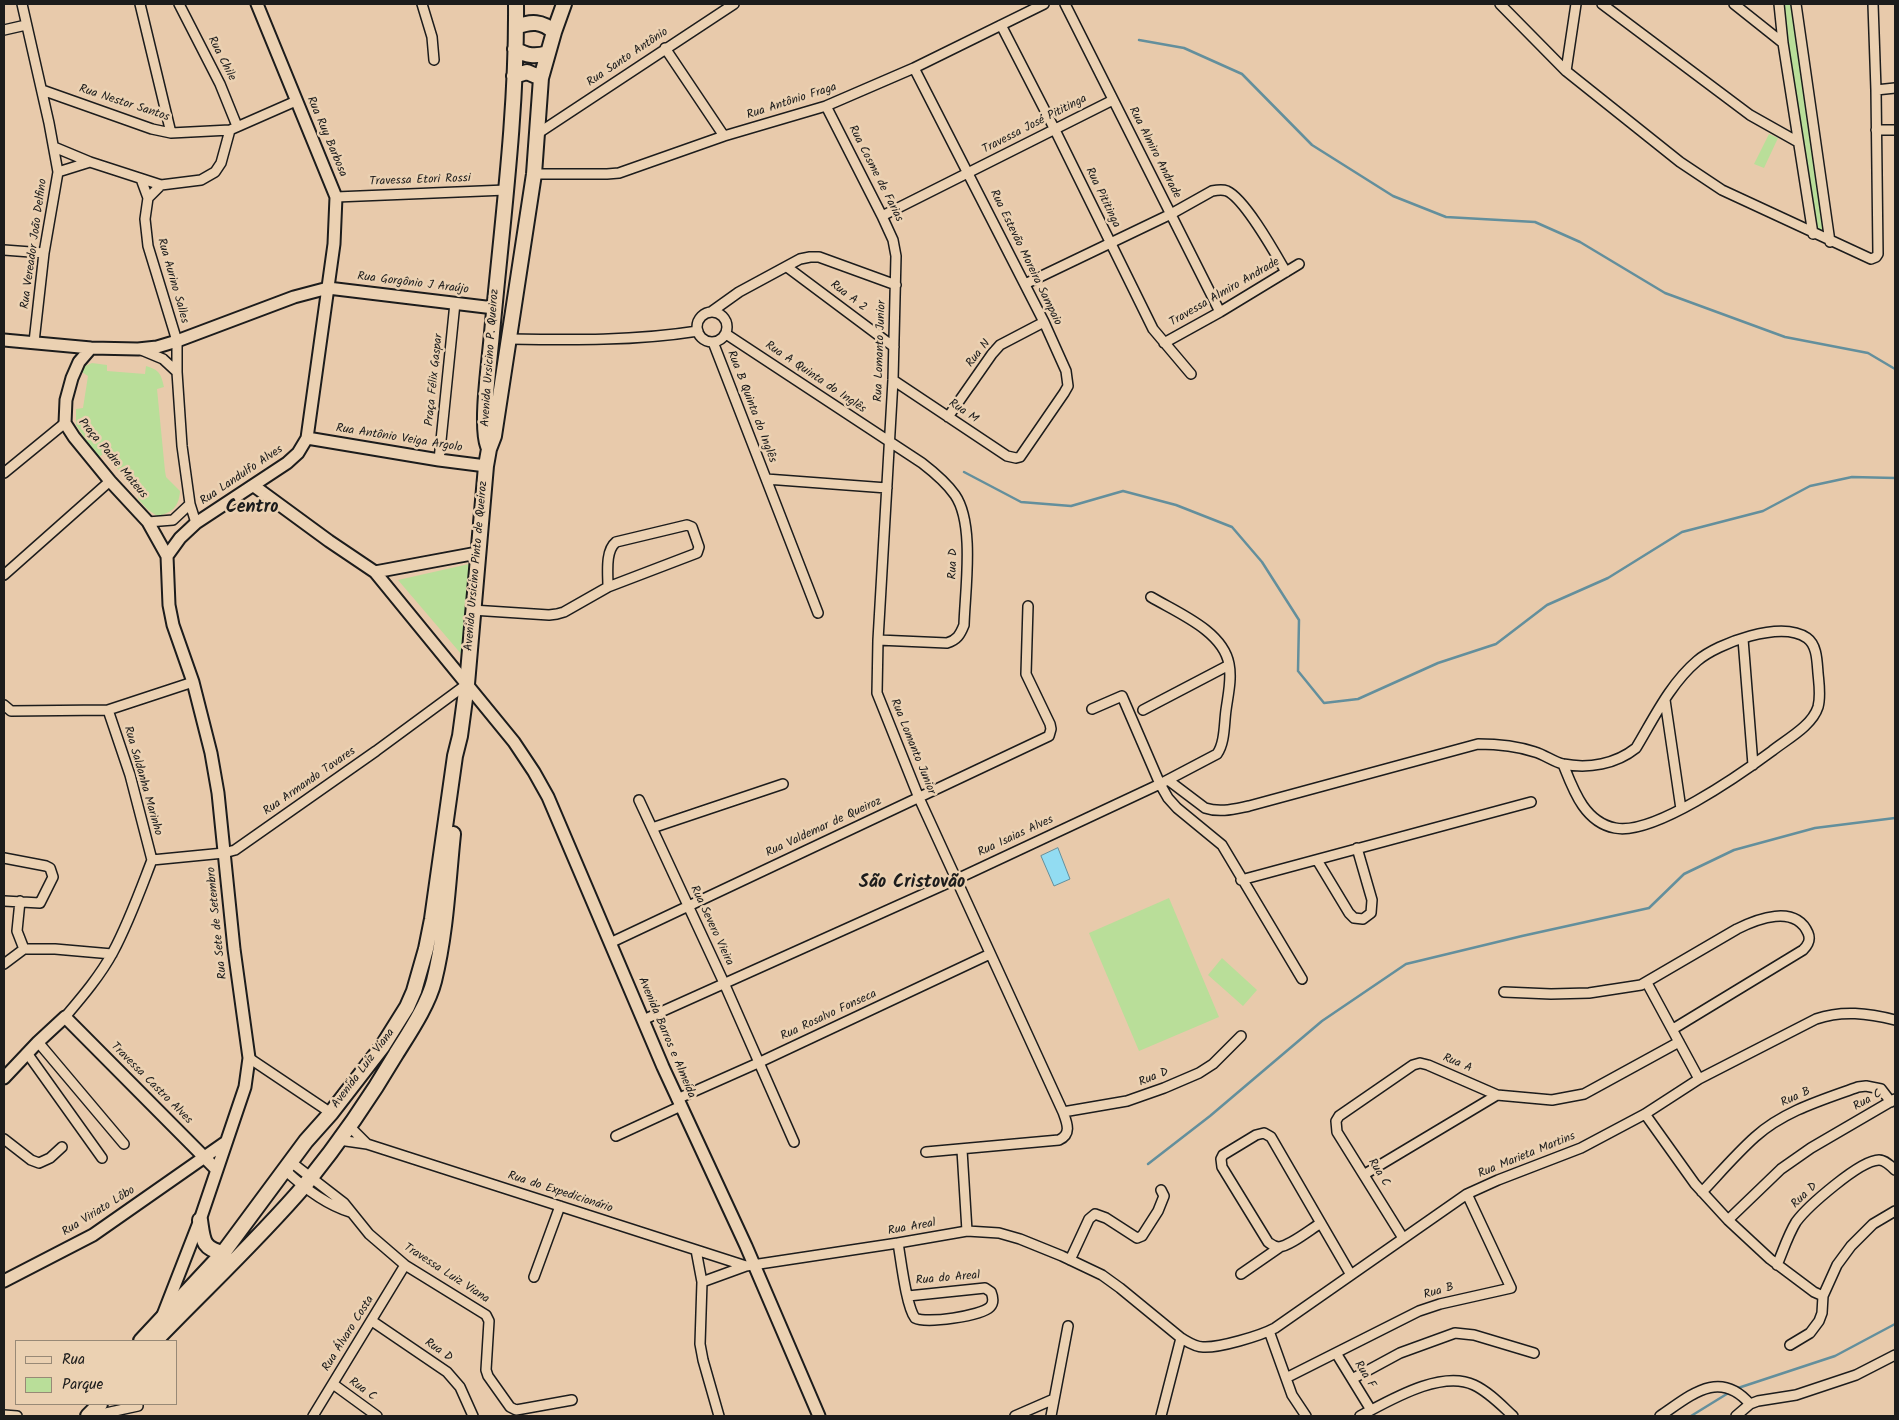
<!DOCTYPE html>
<html>
<head>
<meta charset="utf-8">
<style>
  body { margin:0 }
  #map { position:relative; width:1899px; height:1420px; overflow:hidden; background:#e8caab; font-family:Kalam,sans-serif }
  canvas { display:block }
  .frame { position:absolute; inset:0; border:5px solid #1c1c1c; pointer-events:none }
  .legend { position:absolute; left:15px; top:1340px; width:162px; height:65px; box-sizing:border-box; background:#ebd1b2; border:1px solid #988976; margin:0; padding:6px 9px; list-style:none; font-size:15px; color:#1c1c1c }
  .legend li { display:flex; align-items:center; gap:10px; height:25px }
  .legend b { width:25px; border:1px solid #988976 }
</style>
</head>
<body>
<div id="map">
<canvas width="1899" height="1420"></canvas>
<div class="frame"></div>
<ul class="legend">
<li><b style="height:6px;background:#ebd1b2"></b>Rua</li>
<li><b style="height:14px;background:#b9de99"></b>Parque</li>
</ul>
</div>
<script>
const context = document.querySelector('canvas').getContext('2d');
context.lineJoin = 'round';
function fill(path, color) { context.fillStyle = color; context.fill(path, 'evenodd'); }
function strokePath(path, color, width, dash) { context.strokeStyle = color; context.lineWidth = width; context.lineCap = dash ? 'butt' : 'round'; context.setLineDash(dash || []); context.stroke(path); }
function drawText(font, color, halo, rows, align = 'center') {
  context.font = font + ' Kalam,sans-serif'; context.lineWidth = 5; context.setLineDash([]); context.textBaseline = 'middle'; context.strokeStyle = halo; context.fillStyle = color; for (const [text, x, y, turn = 0] of rows) {
    context.save(); context.translate(x, y); context.rotate((+turn || 0) * Math.PI / 180); context.textAlign = isNaN(turn) ? turn : align; if (halo) context.strokeText(text, 0, 0); context.fillText(text, 0, 0); context.restore();
  }
}
const green = new Path2D(`
  M1780,4H1795L1829,239L1814,233Z
  M1769,134L1778,138L1764,168L1754,164Z
  M92,363L107,365V371L145,374L146,366C159,370 161,373 164,387L157,389L165,471L166,477L180,491C179,507 172,513 157,516L147,509L139,500L135,487L103,454L98,458L76,425V409L83,408L88,376L82,372L85,366Z
  M469,564L462,655L398,580Z
  M1169,898L1219,1017L1139,1051L1089,933Z
  M1222,958L1257,990L1243,1006L1208,975Z`);
const water = new Path2D(`
  M1058,848L1070,879L1054,886L1041,856Z`);
const stream = new Path2D(`
  M1139,40L1184,48L1242,74L1312,145L1393,196L1446,217L1535,222L1580,242L1665,293L1785,337L1868,353L1895,369
  M964,472L1021,502L1071,506L1123,491L1176,505L1232,527L1262,562L1299,620L1298,671L1324,703L1358,699L1438,663L1496,644L1547,605L1608,578L1682,532L1763,511L1810,486L1852,477L1895,478
  M1148,1164L1210,1116L1322,1021L1406,964L1522,936L1649,908L1684,874L1734,850L1815,828L1895,818
  M1735,1389L1835,1356L1895,1324
  M1691,1416L1730,1392`);
const minor = new Path2D(`
  M22,4L49,123L58,172L44,253L34,342
  M140,4L171,133
  M179,4L220,84L237,126
  M422,4L432,37L434,60
  M1065,4L1220,312
  M1500,4L1566,71L1680,162L1722,190L1871,259L1876,257L1878,254L1876,90L1873,4
  M1602,4L1750,115L1798,142
  M1734,4L1783,43
  M1779,4L1783,43L1813,234
  M1796,4L1830,242
  M1001,25L1055,130L1153,329L1191,374
  M4,30L26,25
  M665,48L724,136
  M1566,71L1576,4
  M42,90L152,129L171,133L230,130L296,101
  M1876,90L1895,88
  M826,106L882,216L893,240L896,256L893,380L878,640L877,693L919,798L1063,1112C1067,1123 1072,1134 1059,1140L926,1152
  M1876,130H1895
  M537,134L734,4
  M54,147L90,162L161,185
  M58,172L90,162
  M534,174H607L619,173L724,136L826,106L914,68L1044,4
  M141,179L148,198L145,219L148,246L177,341V372L182,446L190,504L196,523
  M336,197L506,190
  M148,198L161,185L201,180L215,172L221,163L230,130
  M882,216L1113,100
  M4,250L44,253
  M787,267L894,347
  M1025,284L1171,214L1212,191C1217,190 1222,189 1227,191C1245,199 1275,253 1286,272
  M711,312L739,292L800,259L810,257H819L896,285
  M697 327a15 15 0 1 1 30 0a15 15 0 1 1-30 0Z
  M726,334L922,463C935,473 946,482 955,495C975,524 965,590 964,625C960,635 957,640 947,643L878,640
  M509,339C572,340 635,341 698,331
  M713,342L818,613
  M1164,343L1220,312L1299,264
  M139,349L163,359L177,372
  M893,380L1007,456L1016,458L1020,457L1064,393L1068,386L1066,371L1044,322L914,68
  M948,417L992,354L1000,345L1044,322
  M439,460L455,303
  M4,473L65,423
  M766,479L887,488
  M148,522L173,520L190,504
  M4,575L110,481
  M472,610L549,615L557,614L564,612L608,587L697,553L699,547L692,527L687,525L616,542C605,551 608,573 608,587
  M1743,639L1753,765
  M1665,700L1681,809
  M4,705L11,711L108,710L193,682
  M1092,709L1122,696L1160,784L1168,798L1177,808L1222,845L1302,979
  M108,710L130,775L152,860
  M1143,710L1229,665
  M1168,780L1205,808C1220,813 1234,809 1249,806L1478,744C1497,744 1517,746 1535,752C1545,755 1554,762 1563,764C1589,769 1616,764 1636,748C1654,718 1670,684 1697,661C1718,643 1781,620 1807,638C1817,645 1817,661 1818,673C1819,684 1821,696 1818,707C1812,726 1787,739 1772,751C1741,774 1653,836 1615,828C1584,822 1573,789 1563,764
  M639,800L724,983L794,1142
  M652,828L783,784
  M4,858L46,866L50,868L53,877L40,903L4,901
  M152,860L224,853L235,850L376,751L467,684
  M1317,860L1349,913L1354,918L1363,919L1371,913L1372,900L1357,848
  M1241,880L1531,802
  M20,901L17,931L24,949
  M610,943L1049,736L1051,729L1050,724L1026,674L1028,606
  M4,964L24,949H55L112,954
  M1647,983L1699,1079
  M1504,992L1551,994L1589,993L1641,985L1737,929C1757,919 1795,904 1808,933C1811,940 1808,945 1803,950L1673,1029
  M65,1017C82,997 100,976 113,952C129,922 140,891 152,860
  M643,1020L957,879L1160,784L1217,754C1225,743 1224,724 1226,710C1228,695 1232,679 1229,664C1223,631 1178,613 1151,597
  M38,1042L124,1144
  M27,1053L102,1158
  M249,1058L331,1113
  M677,1099L758,1063L990,954
  M1063,1112L1127,1101L1164,1088L1199,1073L1213,1064L1241,1036
  M1645,1114L1695,1184L1728,1220L1770,1259L1814,1292L1823,1296
  M349,1126L367,1144
  M616,1136L681,1106
  M4,1139L31,1160L39,1163L50,1158L62,1147
  M339,1140L367,1144L746,1266
  M962,1150L967,1231
  M291,1162L344,1203L369,1234L405,1265L486,1315L489,1321L486,1370L488,1376L510,1407L516,1410L522,1409L572,1400
  M285,1170C303,1187 327,1205 350,1212
  M1365,1174L1497,1095
  M1702,1192C1719,1174 1736,1154 1755,1137C1784,1111 1822,1100 1858,1087L1866,1086L1881,1089L1891,1102
  M1728,1220L1781,1169L1811,1148L1895,1099
  M1321,1223C1311,1229 1290,1246 1279,1247C1274,1247 1272,1245 1268,1242L1222,1167L1221,1159L1223,1155L1256,1135L1264,1133L1271,1137L1351,1275
  M1403,1238L1337,1132L1336,1121L1339,1116L1413,1065L1420,1063L1428,1065L1497,1095L1552,1100L1584,1094L1679,1042
  M898,1243C901,1260 906,1306 915,1318C926,1324 981,1316 990,1307C994,1303 993,1297 991,1292L985,1288L908,1296
  M696,1250L702,1282L700,1344L703,1360L719,1416
  M1070,1260L1089,1219L1095,1214L1106,1218L1137,1238L1142,1236L1158,1211L1164,1196L1161,1190
  M1777,1265C1783,1251 1788,1235 1796,1222C1807,1207 1860,1160 1879,1160C1885,1160 1891,1166 1895,1170
  M1241,1274L1280,1247
  M534,1277L560,1206
  M702,1282L746,1266L898,1243L967,1231L999,1233L1020,1239L1062,1256L1102,1275L1120,1288L1181,1338C1188,1342 1195,1347 1203,1347C1219,1348 1260,1336 1275,1328L1467,1194L1498,1180L1581,1148L1645,1114L1699,1079L1816,1019C1842,1010 1868,1013 1895,1020
  M372,1321L447,1372L460,1387L473,1416
  M1269,1331L1292,1395L1306,1416
  M1790,1345L1810,1333L1819,1321L1822,1313L1823,1296L1837,1265L1851,1246L1873,1224L1895,1211
  M1336,1353L1371,1410
  M1286,1378L1419,1311L1440,1304L1511,1288L1467,1194
  M1352,1379L1400,1353L1455,1333L1474,1335L1534,1353
  M333,1384L377,1416
  M4,1415L17,1416
  M92,1416L138,1406
  M313,1416L405,1265
  M1015,1416L1054,1399
  M1051,1416L1068,1326
  M1161,1416L1181,1338
  M1360,1416C1389,1401 1441,1369 1474,1385C1489,1392 1501,1405 1513,1416
  M1660,1416C1690,1396 1719,1368 1750,1404
  M1736,1416L1750,1404L1758,1401L1796,1395L1856,1375L1895,1355`);
const tertiary = new Path2D(`
  M4,340L91,348L138,349L157,347L177,341L294,297L328,288L494,308
  M91,348L79,362L72,378L66,400L65,423L74,437L110,481L148,522L167,556L169,605L173,625L193,682L211,753L218,793L234,949L249,1058L245,1087L200,1220L163,1315
  M307,438L439,460L486,466
  M254,486L329,541L375,572L514,742L534,772L548,797L663,1067L746,1246L819,1416
  M167,556L180,538L196,523L287,463L298,453L307,438L334,244L336,197L257,4
  M375,572L477,553
  M4,1078L38,1042L65,1017L217,1170
  M4,1281L93,1235L226,1142`);
const secondary = new Path2D(`
  M516,27C531,21 542,21 554,32
  M515,49C527,56 535,57 548,53
  M514,76L527,72L541,78
  M488,446C480,425 490,359 492,333C502,224 517,114 516,4
  M200,1220C203,1240 202,1248 223,1253
  M141,1341L223,1253L306,1141L331,1113L382,1047L407,1007L414,991L426,949L432,919L455,756L460,736L467,684L486,466L489,449L494,436L534,174L541,78L554,32L564,4
  M155,1341C205,1289 258,1240 305,1185C338,1144 369,1100 396,1054C409,1033 428,1005 434,981C446,933 448,882 453,834
  M88,1416L100,1404`);
const streetNames = [
  ["Rua Santo Antônio",628,58,-34],
  ["Rua Chile",221,59,63],
  ["Rua Antônio Fraga",792,102,-18],
  ["Rua Nestor Santos",124,104,18],
  ["Travessa José Pititinga",1035,125,-27],
  ["Rua Ruy Barbosa",326,137,67],
  ["Rua Almiro Andrade",1154,153,63],
  ["Rua Cosme de Farias",875,174,63],
  ["Travessa Etori Rossi",420,181,-2],
  ["Rua Pititinga",1102,198,64],
  ["Rua Vereador João Delfino",35,244,-82],
  ["Rua Estevão Moreira Sampaio",1025,258,64],
  ["Rua Aurino Salles",172,281,74],
  ["Rua Gorgônio J Araújo",413,284,7],
  ["Travessa Almiro Andrade",1225,293,-30],
  ["Rua A 2",848,297,37],
  ["Rua Lomanto Junior",881,351,-88],
  ["Rua N",979,354,-52],
  ["Avenida Ursicino P. Queiroz",491,358,-86],
  ["Rua A Quinta do Inglês",815,378,34],
  ["Praça Félix Gaspar",435,380,-84],
  ["Rua B Quinta do Inglês",751,407,69],
  ["Rua M",963,412,34],
  ["Rua Antônio Veiga Argolo",399,439,9],
  ["Praça Padre Mateus",112,459,50],
  ["Rua Landulfo Alves",242,476,-34],
  ["Rua D",954,564,-88],
  ["Avenida Ursicino Pinto de Queiroz",477,566,-85],
  ["Rua Lomanto Junior",912,747,68],
  ["Rua Saldanha Marinho",142,781,74],
  ["Rua Armando Tavares",310,782,-35],
  ["Rua Valdemar de Queiroz",824,828,-25],
  ["Rua Isaias Alves",1016,837,-25],
  ["Rua Sete de Setembro",218,923,-96],
  ["Rua Severo Vieira",711,926,65],
  ["Rua Rosalvo Fonseca",829,1016,-25],
  ["Avenida Barros e Almeida",666,1038,67],
  ["Rua A",1457,1064,23],
  ["Avenida Luiz Viana",364,1069,-53],
  ["Rua D",1154,1078,-22],
  ["Travessa Castro Alves",151,1084,45],
  ["Rua B",1796,1098,-25],
  ["Rua C",1868,1101,-30],
  ["Rua Marieta Martins",1527,1156,-22],
  ["Rua C",1378,1173,58],
  ["Rua do Expedicionário",560,1193,18],
  ["Rua D",1805,1196,-44],
  ["Rua Viriato Lôbo",99,1212,-32],
  ["Rua Areal",912,1228,-10],
  ["Travessa Luiz Viana",446,1274,33],
  ["Rua do Areal",948,1279,-5],
  ["Rua B",1439,1292,-16],
  ["Rua Álvaro Costa",349,1334,-58],
  ["Rua D",438,1351,35],
  ["Rua F",1364,1375,58],
  ["Rua C",362,1390,36]
];
const districtNames = [
  ["Centro",252,509],
  ["São Cristovão",912,884]
];
fill(green, '#b9de99');
fill(water, '#92dcf2');
strokePath(water, '#638f9c', 1);
strokePath(stream, '#638f9c', 2.5);
strokePath(minor, '#1c1c1c', 12);
strokePath(tertiary, '#1c1c1c', 15);
strokePath(secondary, '#1c1c1c', 18);
strokePath(minor, '#ebd1b2', 9);
strokePath(tertiary, '#ebd1b2', 11);
strokePath(secondary, '#ebd1b2', 14);
drawText('12px', '#1c1c1c', '#ebd1b2', streetNames);
drawText('bold 18px', '#1c1c1c', '#ebd1b2', districtNames);
</script>
</body>
</html>
